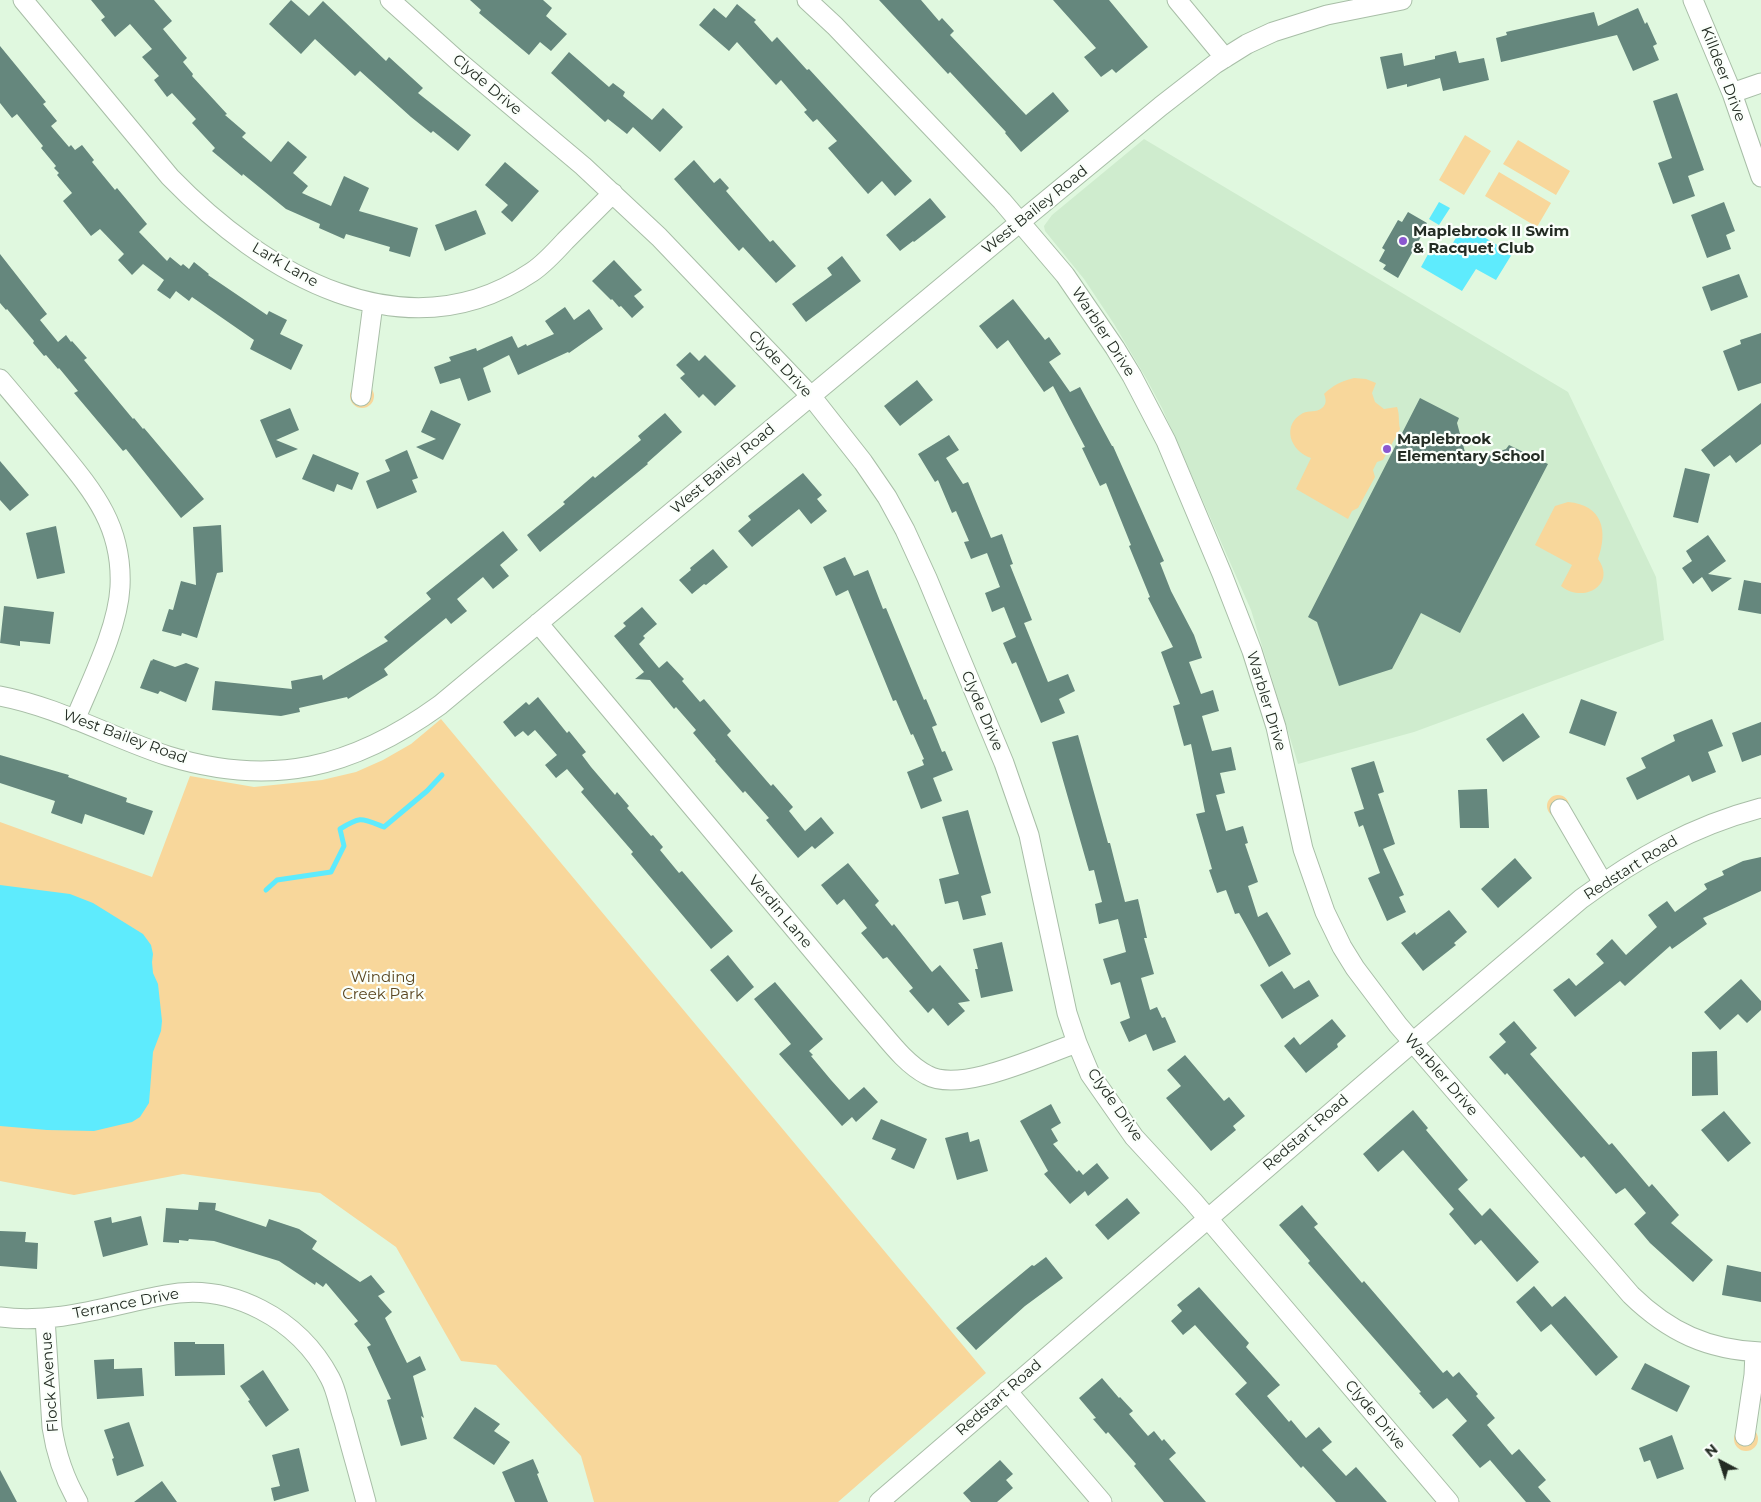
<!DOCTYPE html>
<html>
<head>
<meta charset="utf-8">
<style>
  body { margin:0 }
  #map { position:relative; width:1761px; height:1502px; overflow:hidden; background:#e0f8df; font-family:Montserrat,sans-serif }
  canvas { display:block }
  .north { position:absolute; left:1696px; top:1437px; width:50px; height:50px; -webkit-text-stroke:4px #fafffa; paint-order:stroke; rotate:320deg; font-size:14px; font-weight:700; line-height:20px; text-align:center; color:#232c23 }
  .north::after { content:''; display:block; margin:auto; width:18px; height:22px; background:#232c23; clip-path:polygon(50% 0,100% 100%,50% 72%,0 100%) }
</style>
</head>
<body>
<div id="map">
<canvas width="1761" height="1502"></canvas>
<div class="north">N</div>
</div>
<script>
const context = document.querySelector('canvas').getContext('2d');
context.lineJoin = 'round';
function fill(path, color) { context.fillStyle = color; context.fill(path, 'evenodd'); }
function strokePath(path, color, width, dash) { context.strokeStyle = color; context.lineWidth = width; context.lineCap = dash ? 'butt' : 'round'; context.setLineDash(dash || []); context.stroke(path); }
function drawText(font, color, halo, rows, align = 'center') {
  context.font = font + ' Montserrat,sans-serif'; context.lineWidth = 4.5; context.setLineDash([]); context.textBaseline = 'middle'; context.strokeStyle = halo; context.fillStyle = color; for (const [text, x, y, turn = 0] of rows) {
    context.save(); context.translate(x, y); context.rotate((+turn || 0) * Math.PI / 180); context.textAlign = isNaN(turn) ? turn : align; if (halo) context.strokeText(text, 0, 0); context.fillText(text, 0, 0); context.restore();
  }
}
const built = new Path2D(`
  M1144,139L1568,392L1656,577L1664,640L1414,732L1298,764L1251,610L1162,408L1146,378L1114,324L1084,279L1045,231L1044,226L1052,215Z`);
const green = new Path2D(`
  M1465,135L1491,151L1464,195L1439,180Z
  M1518,140L1570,171L1556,195L1503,164Z
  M1499,172L1551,203L1537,227L1485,196Z
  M1354,378L1366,379L1376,383L1372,393L1375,402L1384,409L1397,407C1400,415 1398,421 1400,429L1383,460L1377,462L1373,470L1375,477L1358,508L1352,511L1348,519L1296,489L1311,458C1290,451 1281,425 1303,413C1309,410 1316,413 1322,408C1327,404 1326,399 1324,394C1333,385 1342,381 1354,378Z
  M350 396a12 12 0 1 1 24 0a12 12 0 1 1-24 0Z
  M1568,502C1603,505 1608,531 1598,559C1617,585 1583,604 1561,586L1572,565L1535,545L1555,506Z
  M441,719L986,1373L838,1502H594L581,1456L496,1365L461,1361L396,1247L320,1193L183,1174L74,1195L0,1181V822L152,877L190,776L254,787L322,780L356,772L383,760L411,744Z
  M1547 806a11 11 0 1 1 22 0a11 11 0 1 1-22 0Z
  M1734 1439a12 12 0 1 1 24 0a12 12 0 1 1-24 0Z`);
const water = new Path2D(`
  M1439,202L1450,208L1439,225L1429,219Z
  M1464,225L1512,254L1496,280L1476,269L1462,291L1421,267L1432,247L1446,254Z
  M0,885L70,894L93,903L143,934L151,945L153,954L152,962L153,973L158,984L162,1021L161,1031L153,1052L149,1103L140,1117L132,1122L94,1131L47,1130L0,1126Z`);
const stream = new Path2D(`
  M266,890L277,880L331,872L344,846L340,829C361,816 361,818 384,827L427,791L442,775`);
const building = new Path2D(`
  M91,0H154L172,21L163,29L187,58L183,62L193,74L192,76L227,114L225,115L246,133L242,137L271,162L288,141L307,157L293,173L308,186L302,193L331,206L344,176L369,188L359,211L418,228L410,257L389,251L390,247L346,234L344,239L319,228L320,224L286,209L243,174L242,176L212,151L215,148L192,123L196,119L172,93L167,97L154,80L159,76L142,57L152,49L130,24L115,37L101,20L105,17Z
  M291,0L309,16L323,1L386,61L389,57L423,88L418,93L471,135L458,151L433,131L431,133L411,117L360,71L355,76L315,39L301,54L269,24Z
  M470,0H543L552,8L546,16L567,34L551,51L540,42L529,55L479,13L481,10Z
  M879,0H921L939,21L942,18L954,31L950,35L1026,115L1053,92L1069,111L1021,152L1005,133L1006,132L950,72L948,74Z
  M1053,0H1109L1148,47L1116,73L1112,69L1101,77L1084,57L1096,48Z
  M737,4L756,20L754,22L772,42L777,37L807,70L809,69L912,181L895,196L882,181L868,194L828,148L837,141L817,119L813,122L804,112L807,110L781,80L776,85L737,42L729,51L699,25L714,8L726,18Z
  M1638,8L1645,24L1647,22L1657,44L1653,46L1659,60L1633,71L1617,35L1501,62L1496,38L1507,35L1506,32L1594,12L1598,26Z
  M0,46L46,102L43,104L57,121L51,126L69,147L71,145L75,150L82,145L94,160L92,162L115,190L117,188L147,224L139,232L167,261L170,257L181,266L183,264L189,269L194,262L209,274L208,275L267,315L269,311L287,320L280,334L303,345L291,370L250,349L254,340L192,297L189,301L176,291L170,299L157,290L164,280L143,264L132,275L118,260L124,254L100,229L91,236L63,201L72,193L57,175L59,173L54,168L56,166L41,148L43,146L17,114L12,118L0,103Z
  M1456,51L1459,63L1484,58L1489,80L1443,91L1440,78L1407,87V84L1387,89L1380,57L1402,53L1404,66L1435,59V56Z
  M569,52L609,87L613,83L625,92L623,96L652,120L663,108L683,127L660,152L633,127L627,134L608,119L605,122L551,73Z
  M1677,93L1704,170L1688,176L1695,196L1673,204L1658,163L1672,158L1653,101Z
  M694,160L714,183L720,178L729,188L726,191L770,242L773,240L796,266L776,283L743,247L739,251L674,179Z
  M505,162L539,191L512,222L501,212L508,205L485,185Z
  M930,198L946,217L914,242L913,241L900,251L886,235Z
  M1724,202L1735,231L1726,235L1731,249L1707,258L1691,215Z
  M476,210L486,234L445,251L435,225Z
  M1408,212L1427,223L1421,232L1423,233L1398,278L1383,269L1386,265L1379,261L1385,250L1382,248L1398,220L1402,222Z
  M0,254L47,314L40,320L58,342L66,335L71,342L72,341L87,358L84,360L133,419L134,418L143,429L144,428L204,499L181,518L126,449L123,451L74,393L78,391L59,368L58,369L46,355L44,356L33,343L34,341L7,309L6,310L0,303Z
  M842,256L861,281L806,322L792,304L832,275L827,268Z
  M614,260L642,290L634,296L644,307L632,318L621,306L619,307L612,299L611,300L592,281Z
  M1739,274L1748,297L1711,311L1702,287Z
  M1013,299L1045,340L1049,337L1061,354L1049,362L1070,392L1080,387L1112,446H1113L1164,561L1160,563L1171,591L1194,635L1202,658L1189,662L1201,694L1213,690L1219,711L1202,716L1212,751L1231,747L1236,770L1220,773L1225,793L1216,795L1226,831L1243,826L1248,843L1245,844L1258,882L1248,886L1258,917L1267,912L1291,954L1269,967L1239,913L1235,914L1226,890L1217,893L1209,870L1212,869L1196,814L1205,812L1191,744L1184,746L1173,706L1180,704L1161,652L1173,647L1148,598L1150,597L1129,546L1131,545L1106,483L1100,486L1082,448L1085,447L1053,386L1044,392L1008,340L997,349L979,326Z
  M565,307L574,320L589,309L603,329L569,353L568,352L518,375L509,355L483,368L491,392L468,401L460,378L440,384L434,367L451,361L449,357L476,348L477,351L512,336L518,348L526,344L527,346L554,334L545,321Z
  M1761,333V383L1738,391L1723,351L1741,344L1740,340Z
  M690,352L699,361L705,355L736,386L715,406L703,394L699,398L680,378L685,374L676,365Z
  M917,380L933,400L900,426L884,406Z
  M1420,398L1459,418L1457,423L1465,452L1477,459L1506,449L1509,445L1548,464L1460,633L1421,613L1392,669L1339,686L1317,622L1308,617Z
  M1761,403V444L1736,463L1730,455L1714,467L1701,450Z
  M290,408L299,430L276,440L298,449L276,458L260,420Z
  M431,410L461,424L443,460L416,447L436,439L421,432Z
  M665,413L682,432L647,463L648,464L540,552L527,535L565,504L563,502L593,476L595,478L641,440L638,436Z
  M949,435L959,450L946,458L963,484L968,482L991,538L1002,534L1013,564L1010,565L1032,620L1024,623L1048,682L1068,674L1075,691L1059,699L1065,713L1041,723L1016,662L1012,664L1003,643L1016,637L1004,607L992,612L985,593L1000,587L987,553L971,559L964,542L969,541L956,511L952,513L938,480L935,482L918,454Z
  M407,450L418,478L412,480L417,492L377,509L366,481L390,471L385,460Z
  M313,454L359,473L352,490L337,484L334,492L302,479Z
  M0,461L29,495L10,511L0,500Z
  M1685,468L1710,474L1698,523L1673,517Z
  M803,473L822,495L817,499L827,511L811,524L799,509L752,547L738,531L751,520L748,516Z
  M221,525L223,572L217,573L197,638L182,633L181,636L162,631L169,609L173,610L181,581L196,585L193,527Z
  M56,526L65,573L37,579L26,533Z
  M503,531L518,550L500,565L509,576L493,589L483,577L457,599L467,611L451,624L446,618L384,669L388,675L348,699L347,697L299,708L300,712L281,716L212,710L215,681L292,689L291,681L322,675L323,680L388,641L384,637L431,599L426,593Z
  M1708,535L1726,561L1708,574L1732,578L1712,592L1702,577L1693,584L1682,568L1692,561L1686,551Z
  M713,549L728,567L706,585L704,584L692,594L679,580L691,570L690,568Z
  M845,557L854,576L868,570L883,609L886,608L924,700L926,699L937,725L932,727L942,752L945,751L953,770L933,778L942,801L921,809L907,772L924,765L922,760L924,759L913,734L911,735L896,700L893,701L848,590L836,596L823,567Z
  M1744,580L1761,583V614L1738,610Z
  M4,606L54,612L50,644L20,641V646L0,643Z
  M642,607L657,624L643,636L645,638L639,644L659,668L667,661L684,679L682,681L700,702L704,699L731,731L727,735L771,786L773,784L793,807L789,811L805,831L821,817L834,833L815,849L812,846L798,858L766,820L769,818L745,791L743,793L715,761L716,760L693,733L696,730L676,707L674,709L650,680L635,679L644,672L614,636L626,626L623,623Z
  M153,659L175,667L186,663L199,668L186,702L160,691L158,694L140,688L151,660L152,661Z
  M538,697L567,733L569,731L586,752L582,755L591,767L615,795L617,792L629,806L627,808L651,836L653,835L663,847L660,850L679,873L682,871L733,931L711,949L631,854L633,852L581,792L584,789L567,769L556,778L545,765L557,755L535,730L528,736L523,731L515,737L503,722L526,702L529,705Z
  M1581,699L1617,712L1605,746L1569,733Z
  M1523,713L1540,737L1503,762L1486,739Z
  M1712,719L1723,746L1708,752L1716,772L1692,782L1689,775L1637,800L1626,778L1646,768L1641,758L1675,741L1673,735Z
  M1761,722V755L1742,762L1732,733Z
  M1078,735L1108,843H1110L1125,902L1138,899L1147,938H1144L1154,974L1141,978L1150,1010L1157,1007L1162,1018L1165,1017L1176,1042L1153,1051L1146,1034L1129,1042L1120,1022L1130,1018L1120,982L1111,985L1103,959L1126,952L1118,919L1099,924L1095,904L1102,902L1094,870L1089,871L1052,742Z
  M0,755L69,775L68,777L127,798L126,802L153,811L144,835L85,814L82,824L51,813L55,801L0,783Z
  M1374,761L1384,792L1378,794L1395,844L1383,849L1404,895L1399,897L1406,912L1387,921L1368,878L1380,873L1363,825L1359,827L1354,812L1364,809L1351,768Z
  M1487,789L1489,828H1460L1458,790Z
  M968,810L991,893L981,896L986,915L963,920L958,901L945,904L939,879L959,874L942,817Z
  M1761,857V891L1703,918L1707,924L1672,949L1670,946L1625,986L1620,981L1575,1017L1553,990L1569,978L1576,986L1604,963L1596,954L1612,939L1626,955L1657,927L1648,915L1667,901L1675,912L1707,889L1704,884L1724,875L1722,871L1743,861Z
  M1515,858L1532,878L1498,908L1481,889Z
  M848,863L879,901L875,905L892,926L894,924L932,972L940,965L970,1001L958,1003L965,1011L948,1026L933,1008L928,1013L909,991L913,988L887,957L883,959L861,933L867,928L844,899L837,905L821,885Z
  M1449,910L1467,932L1454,943L1456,945L1423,971L1401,943L1415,932L1416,935Z
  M1002,942L1013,991L981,998L975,969H978L973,949Z
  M728,955L754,987L737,1002L710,970Z
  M1282,971L1294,989L1309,980L1319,996L1282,1019L1260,985Z
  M1741,979L1761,1001V1010L1747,1023L1738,1014L1720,1030L1704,1012Z
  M775,982L823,1039L809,1051L813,1055L811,1056L831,1080L849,1100L864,1087L878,1102L856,1122L852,1117L842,1126L779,1054L791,1044L754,999Z
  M1332,1019L1346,1036L1337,1044L1338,1047L1306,1073L1284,1046L1294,1037L1300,1045Z
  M1514,1021L1537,1048L1530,1054L1609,1145L1612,1143L1649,1187L1652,1184L1679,1215L1671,1223L1713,1260L1693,1282L1650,1243L1634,1224L1646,1213L1625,1188L1616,1194L1584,1156L1581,1158L1507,1073L1505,1075L1489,1057L1506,1042L1499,1034Z
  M1717,1051L1718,1095L1692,1096V1052Z
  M1185,1055L1224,1101L1229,1097L1245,1116L1233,1126L1236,1130L1211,1151L1166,1098L1181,1086L1167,1070Z
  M1051,1104L1061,1123L1051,1129L1058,1141L1053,1144L1077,1172L1079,1170L1083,1175L1097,1163L1109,1178L1088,1196L1085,1191L1070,1204L1044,1174L1048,1171L1020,1121Z
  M1413,1110L1428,1128L1426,1130L1468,1180L1458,1189L1482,1216L1490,1208L1539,1262L1517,1282L1481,1240L1475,1245L1449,1214L1454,1209L1403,1150L1378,1172L1363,1154Z
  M1724,1111L1751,1143L1728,1162L1701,1130Z
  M881,1119L927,1139L914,1169L891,1159L896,1149L872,1139Z
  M968,1132L970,1142L979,1139L988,1171L957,1180L945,1138Z
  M1127,1198L1140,1213L1108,1240L1095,1225Z
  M199,1202L216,1203L215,1210L266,1227L269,1219L299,1229L317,1241L312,1249L360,1282L371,1275L385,1292L378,1296L392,1312L385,1318L407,1363L420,1356L426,1370L413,1376L424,1418L421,1416L427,1439L401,1446L387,1400L391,1399L367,1347L371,1345L354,1324L358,1321L326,1283L323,1287L316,1282L315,1285L279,1261L214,1241L189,1239L188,1241L179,1240V1243L163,1242L166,1208L198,1210Z
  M1302,1205L1318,1224L1314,1227L1362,1283L1364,1281L1443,1373L1447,1370L1453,1377L1459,1372L1478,1394L1476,1396L1495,1418L1487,1425L1512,1455L1519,1449L1546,1480L1538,1487L1551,1502H1526L1490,1460L1480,1468L1452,1435L1467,1421L1447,1398L1433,1409L1419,1393L1421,1392L1308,1263L1310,1261L1279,1225Z
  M141,1216L148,1245L103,1257L94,1221L111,1217L112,1223Z
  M0,1231L26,1232L25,1242L38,1243L37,1269L0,1266Z
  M1046,1257L1063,1278L1025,1306L976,1350L956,1328L1032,1265L1034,1266Z
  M1727,1265L1761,1272V1302L1722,1295Z
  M1534,1286L1552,1307L1565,1296L1618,1357L1596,1376L1551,1324L1541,1332L1516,1302Z
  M1199,1287L1249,1343L1246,1347L1280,1385L1267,1396L1289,1422L1291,1420L1306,1438L1319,1427L1332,1442L1322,1450L1346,1476L1356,1467L1387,1502H1336L1303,1466L1301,1468L1235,1394L1247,1383L1195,1325L1183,1335L1171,1321L1182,1311L1177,1305Z
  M174,1342H195V1344H224L225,1375L175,1376Z
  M114,1359V1369L142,1368L144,1396L97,1399L94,1360Z
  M1645,1363L1690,1386L1677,1412L1631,1389Z
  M263,1370L289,1410L266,1427L248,1401L250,1400L240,1386Z
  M1102,1378L1119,1398L1120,1397L1133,1411L1129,1414L1148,1436L1154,1431L1162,1441L1164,1439L1176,1453L1169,1459L1206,1502H1164L1134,1466L1136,1464L1108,1432L1106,1434L1093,1419L1096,1418L1079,1398Z
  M475,1407L500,1424L494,1431L510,1442L494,1465L453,1438Z
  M129,1422L144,1466L117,1476L112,1459L114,1458L104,1430Z
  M1672,1435L1684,1469L1657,1479L1650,1460L1644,1462L1639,1448Z
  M299,1448L309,1491L274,1501L271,1488L280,1486L272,1455Z
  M533,1459L539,1473L537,1474L548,1502H515L502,1472Z
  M1000,1460L1013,1474L1006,1480L1013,1488L997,1502H971L963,1493Z
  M0,1470L17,1502H0Z
  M162,1481L177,1502H134Z`);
const minor = new Path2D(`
  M23,0L170,177C263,273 404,358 532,272C544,264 555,252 565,241C581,225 597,209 613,193
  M390,0L458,61L583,166L659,237L811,396L863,462L887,497L905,530L927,578L1004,763L1029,835L1067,1013L1077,1043L1090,1074L1134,1137L1193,1201L1449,1502
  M807,0L835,26L1002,201L1065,275L1115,348L1132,376L1166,441L1222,574L1252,651L1276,727L1303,849L1325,912L1342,947L1355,968L1398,1025L1631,1295C1669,1332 1708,1350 1761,1352
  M1177,0L1225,58
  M1693,0L1732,93L1761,177
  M1732,93L1761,83
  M0,379C19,401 37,423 56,446C92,490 123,525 120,587C118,628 91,681 75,720
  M361,396L373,304
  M538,623L870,1019C887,1038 904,1063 927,1075C961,1094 1041,1055 1077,1043
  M0,696C59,707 112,738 168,756C272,788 353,768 440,705L1002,237L1161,106L1215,64L1247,44L1273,32L1327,15L1402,0
  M1560,809L1603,883
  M0,1317C56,1325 111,1305 165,1295C231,1282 299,1319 330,1378C337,1391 339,1407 344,1421C351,1448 359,1475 366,1502
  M45,1318L52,1427C56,1454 64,1478 78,1502
  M1007,1391L1102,1502
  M1745,1436L1754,1375L1755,1352
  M879,1502L1413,1042L1581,899C1638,857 1693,826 1761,808`);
const markers = [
  [1403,241,5,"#8b58d0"],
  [1387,449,5,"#8b58d0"]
];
const streetNames = [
  ["Killdeer Drive",1723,74,69],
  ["Clyde Drive",487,85,40],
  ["West Bailey Road",1035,210,-39],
  ["Lark Lane",285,265,30],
  ["Warbler Drive",1103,332,57],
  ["Clyde Drive",780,364,47],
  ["West Bailey Road",723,469,-40],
  ["Warbler Drive",1266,701,73],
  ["Clyde Drive",982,711,67],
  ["West Bailey Road",125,737,20],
  ["Redstart Road",1631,868,-32],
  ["Verdin Lane",780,912,50],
  ["Warbler Drive",1441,1075,49],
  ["Clyde Drive",1115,1105,55],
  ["Redstart Road",1306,1133,-41],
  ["Terrance Drive",126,1304,-11],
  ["Flock Avenue",50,1382,-94],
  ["Redstart Road",999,1398,-41],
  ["Clyde Drive",1375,1415,50]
];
const poiNames = [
  ["Maplebrook II Swim",1413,232],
  ["& Racquet Club",1413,249],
  ["Maplebrook",1397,440],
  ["Elementary School",1397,457]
];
const parkNames = [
  ["Winding",383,978],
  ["Creek Park",383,995]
];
fill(built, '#cfecce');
fill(green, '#f8d79b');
fill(water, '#5eebfd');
strokePath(stream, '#5eebfd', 5);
fill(building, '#65877d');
strokePath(minor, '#a8bea7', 21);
strokePath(minor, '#fff', 19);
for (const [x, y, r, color] of markers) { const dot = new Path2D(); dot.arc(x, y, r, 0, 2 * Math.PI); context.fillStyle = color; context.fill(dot); strokePath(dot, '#fafffa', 2); }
drawText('15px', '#232c23', '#fafffa', streetNames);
drawText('bold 15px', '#232c23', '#fafffa', poiNames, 'left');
drawText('15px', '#59451f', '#fafffa', parkNames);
</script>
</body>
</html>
